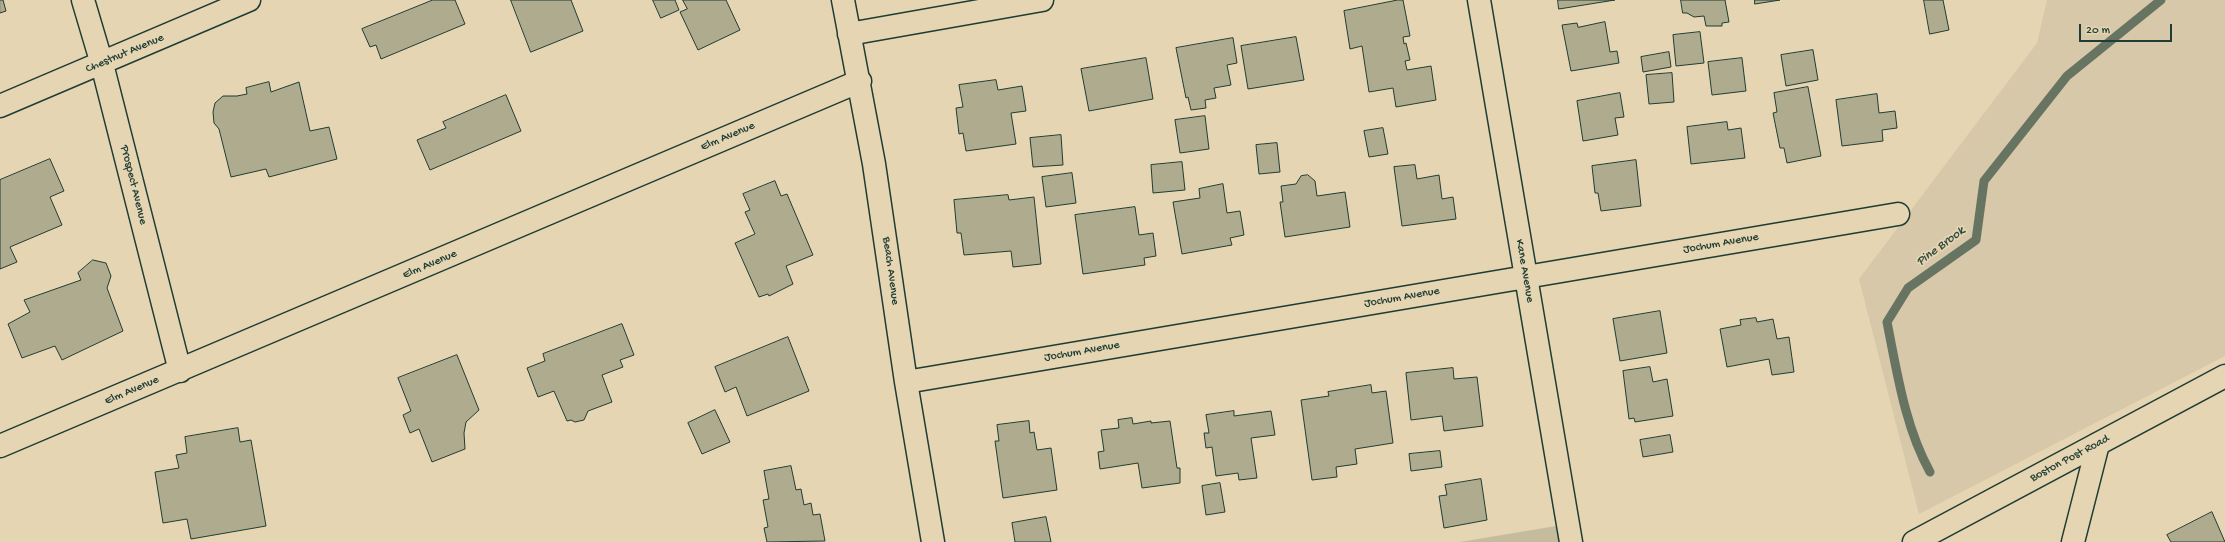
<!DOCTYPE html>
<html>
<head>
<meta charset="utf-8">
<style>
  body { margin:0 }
  #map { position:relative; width:2225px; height:542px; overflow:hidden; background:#e6d5b2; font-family:"Gochi Hand",sans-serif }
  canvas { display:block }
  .scale { position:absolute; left:2079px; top:24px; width:93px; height:18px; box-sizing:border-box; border:2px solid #1f3d34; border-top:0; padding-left:5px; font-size:12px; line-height:14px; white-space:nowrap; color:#1f3d34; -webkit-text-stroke:3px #e6d5b2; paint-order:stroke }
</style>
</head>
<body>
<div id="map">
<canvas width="2225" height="542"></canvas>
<div class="scale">20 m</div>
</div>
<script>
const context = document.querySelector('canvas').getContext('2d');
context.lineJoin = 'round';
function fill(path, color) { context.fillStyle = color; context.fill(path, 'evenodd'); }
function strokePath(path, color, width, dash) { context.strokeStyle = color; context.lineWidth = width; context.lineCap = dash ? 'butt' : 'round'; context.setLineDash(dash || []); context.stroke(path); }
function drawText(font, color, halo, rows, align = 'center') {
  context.font = font + ' "Gochi Hand",sans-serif'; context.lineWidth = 3.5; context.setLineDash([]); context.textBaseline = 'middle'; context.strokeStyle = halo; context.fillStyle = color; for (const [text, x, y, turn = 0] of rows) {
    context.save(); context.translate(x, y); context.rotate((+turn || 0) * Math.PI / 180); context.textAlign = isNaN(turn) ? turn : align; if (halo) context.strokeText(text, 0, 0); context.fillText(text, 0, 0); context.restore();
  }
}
const built = new Path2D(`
  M2047,0H2225V356L1919,514L1859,279L2037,43Z`);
const green = new Path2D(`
  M1556,526L1559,542H1460Z`);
const stream = new Path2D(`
  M1930,472C1905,427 1897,372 1887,322L1908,288L1976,240L1984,181L2067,76L2161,0`);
const building = new Path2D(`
  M0,0H3L6,11L0,13Z
  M433,0H455L465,24L381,59L376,45L370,47L362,29Z
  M511,0H571L583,31L531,52Z
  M653,0H675L679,10L661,18Z
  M683,0H726L740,30L698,50L680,12L687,9Z
  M1398,0H1403L1410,36L1403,37L1404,44L1406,43L1410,60L1405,61L1407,70L1431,66L1436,100L1396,107L1393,88L1369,92L1362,46L1350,49L1344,11Z
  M1558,0H1615L1559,9Z
  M1681,0H1725L1729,22L1722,23V26H1706L1704,16L1694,17L1687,13H1683Z
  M1755,0H1780L1755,4Z
  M1924,0H1943L1949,30L1930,34Z
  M1605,22L1610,52L1617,51L1619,63L1571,71L1562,25L1577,23L1578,27Z
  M1700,32L1704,63L1676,66L1673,35Z
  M1296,37L1304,80L1248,89L1241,46Z
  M1233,38L1237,63L1227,65L1231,85L1214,88L1216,98L1205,100L1206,108L1191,110L1188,97L1186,98L1176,48Z
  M1813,50L1818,80L1786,86L1781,55Z
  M1669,52L1671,67L1643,72L1641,57Z
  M1146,58L1153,99L1089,111L1081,69Z
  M1742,58L1746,91L1712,95L1708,62Z
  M1672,73L1674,102L1649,104L1646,75Z
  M996,80L998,90L1022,86L1026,111L1011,113L1016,144L966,151L963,133L959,134L956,108L963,107L959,85Z
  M269,82L271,92L299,82L310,131L329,127L337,159L269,177L266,169L231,177L219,129L214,123L213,112L215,103L223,96H237L247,94L246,88Z
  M1808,87L1821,156L1787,163L1784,148H1780L1773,113L1777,112L1774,93Z
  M1620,93L1624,117L1615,118L1618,135L1583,141L1577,101Z
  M1877,94L1879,113L1895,111L1897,128L1882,130L1883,141L1842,146L1836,100Z
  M506,95L521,131L430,170L417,140L446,128L443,122Z
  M1205,116L1209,149L1180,153L1175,120Z
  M1727,122L1728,130L1741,128L1745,158L1691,164L1687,127Z
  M1383,128L1388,154L1369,157L1364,131Z
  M1061,135L1063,165L1033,167L1030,138Z
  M1277,143L1280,172L1259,174L1256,145Z
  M50,159L64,191L50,197L62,225L10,247L17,262L0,269V180Z
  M1636,160L1641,206L1601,211L1598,193H1595L1592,166Z
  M1182,162L1185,190L1153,193L1151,165Z
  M1415,165L1417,179L1439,175L1442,199L1453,197L1456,219L1402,226L1394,167Z
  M1072,173L1076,203L1046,207L1042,177Z
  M1308,175L1315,181L1317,196L1345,192L1350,227L1285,237L1280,202H1283L1281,186L1296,184L1301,176Z
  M775,181L781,196L787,194L813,255L786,266L793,284L769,296L768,294L759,297L735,243L755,234L745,212L750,210L743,194Z
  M1223,184L1227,213L1240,211L1244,235L1230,238L1232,245L1182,254L1173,202L1200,198L1199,189Z
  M1008,195L1009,200L1034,197L1041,264L1013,267L1011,251L964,255L961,233H957L954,200Z
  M1135,207L1139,235L1153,233L1156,256L1144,258L1145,265L1083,274L1075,215Z
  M93,260L106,263L111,276L107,288L123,331L62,360L55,346L22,358L8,324L30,312L24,300L81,280L78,273Z
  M1660,311L1667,353L1620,361L1613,319Z
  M1756,318L1757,322L1773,319L1777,339L1789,337L1794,372L1772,375L1769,359L1727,367L1720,329L1741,325L1740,320Z
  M622,324L634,355L620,360L623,367L602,375L612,402L588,411L584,420L575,422L571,420L567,421L554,391L538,397L527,368L545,361L543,354Z
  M788,337L809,391L747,416L736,387L725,392L715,367Z
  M457,355L479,410L466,422L464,433L465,449L432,462L419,429L410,433L403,415L411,411L398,378Z
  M1650,367L1653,382L1667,379L1673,416L1635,422L1634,418L1629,419L1623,371Z
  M1453,368L1454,379L1477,377L1483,426L1444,431L1442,416L1411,420L1406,373Z
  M1371,385L1372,393L1386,391L1393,443L1355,449L1357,464L1336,467L1337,477L1312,480L1301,400L1329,396L1328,392Z
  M715,410L730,442L702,454L688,423Z
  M1234,411V416L1271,411L1275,435L1251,438L1257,478L1239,480L1238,473L1216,476L1212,447L1206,448L1204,433H1209L1206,415Z
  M1132,418L1133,424L1151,421V423L1170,421L1177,468H1180V483L1142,488L1138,463L1100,469L1098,452L1104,451L1101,430L1119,428L1118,420Z
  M1029,421L1030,433L1034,432L1037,450L1051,448L1057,490L1003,498L995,441H999L997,425Z
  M238,428L240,442L251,440L266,526L191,539L187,519L163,523L155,472L179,468L176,455L187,453L185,437Z
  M1670,435L1673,452L1643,457L1640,440Z
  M1440,451L1442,467L1411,471L1409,454Z
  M791,466L796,490L801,489L804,505L811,503L813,515L820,514L825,541L767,542L764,528L768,527L763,500L769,499L764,471Z
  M1481,479L1487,520L1444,528L1439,496L1447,495L1445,485Z
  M1220,483L1225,512L1206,515L1202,486Z
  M2212,512L2225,542H2171L2167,535Z
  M1046,517L1051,542H1015L1012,523Z`);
const minor = new Path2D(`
  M83,0L102,64L180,371
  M843,0L874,164L906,382L933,542
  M1479,0L1571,542
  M849,34L1042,0
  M0,106L249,0
  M906,382L1898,214
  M0,446L860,81
  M2073,542L2098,444`);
const major = new Path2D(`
  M1914,542L2225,376`);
const streetNames = [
  ["Chestnut Avenue",125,54,-23],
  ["Elm Avenue",728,137,-23],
  ["Prospect Avenue",133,185,76],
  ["Jochum Avenue",1721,244,-10],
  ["Elm Avenue",430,265,-23],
  ["Beach Avenue",890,271,82],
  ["Kane Avenue",1524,271,80],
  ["Jochum Avenue",1402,298,-10],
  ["Jochum Avenue",1082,352,-10],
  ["Elm Avenue",132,391,-23],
  ["Boston Post Road",2070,459,-28]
];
const waterNames = [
  ["Pine Brook",1941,247,-37]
];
fill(built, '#d6c8a8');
fill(green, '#c5bc9d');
strokePath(stream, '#687462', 9);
fill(building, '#afab8f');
strokePath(building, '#1f3d34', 1);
strokePath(minor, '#1f3d34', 25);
strokePath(major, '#1f3d34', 25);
strokePath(minor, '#e6d5b2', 22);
strokePath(major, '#e6d5b2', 22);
drawText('12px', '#1f3d34', '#e6d5b2', streetNames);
drawText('italic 13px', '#314b3f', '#e6d5b2', waterNames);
</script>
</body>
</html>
